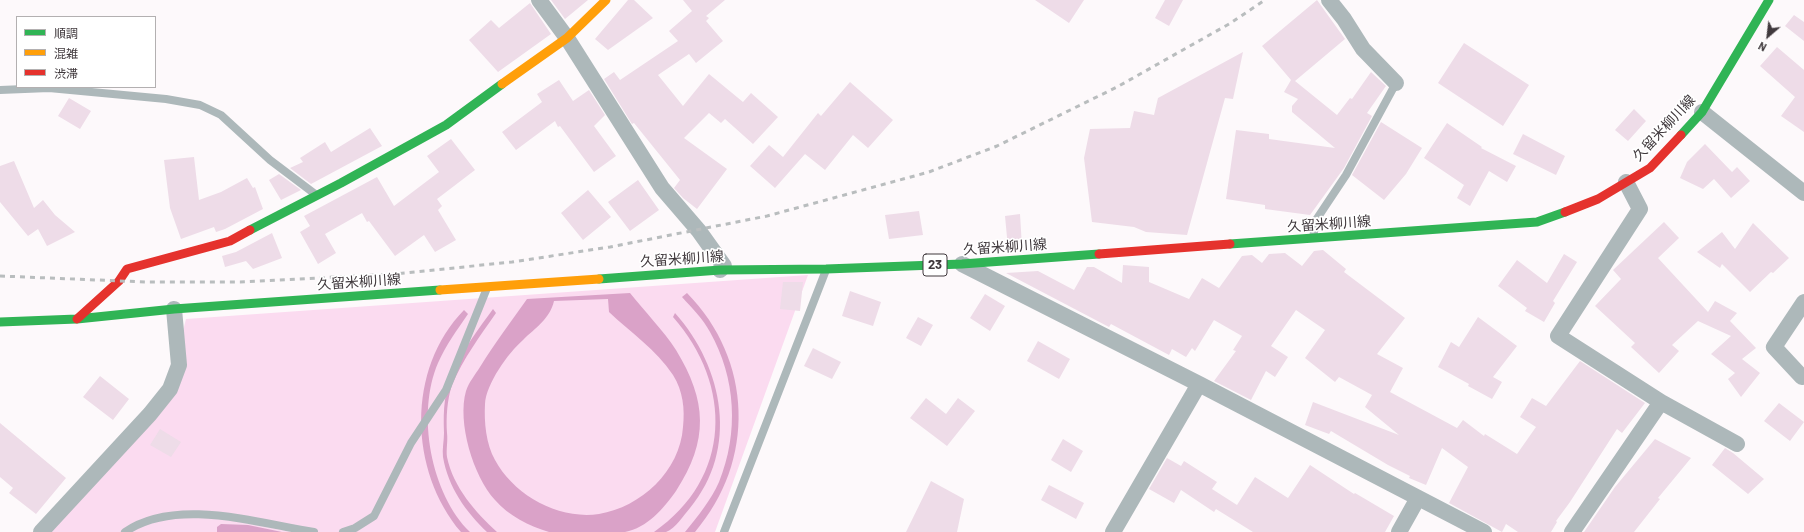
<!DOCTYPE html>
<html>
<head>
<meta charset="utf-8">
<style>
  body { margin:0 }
  #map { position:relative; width:1804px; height:532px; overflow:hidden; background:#fdf9fb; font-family:Barlow,"Noto Sans JP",sans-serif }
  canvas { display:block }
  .legend { position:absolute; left:16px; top:16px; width:140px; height:72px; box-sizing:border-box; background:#fff; border:1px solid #b3b0b1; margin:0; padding:5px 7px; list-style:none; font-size:12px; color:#40393d }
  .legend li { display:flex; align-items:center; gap:8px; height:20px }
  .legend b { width:20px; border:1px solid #b3b0b1 }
  .north { position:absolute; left:1748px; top:16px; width:40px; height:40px; -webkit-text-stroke:3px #fff; paint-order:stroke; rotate:208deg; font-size:11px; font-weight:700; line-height:16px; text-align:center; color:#40393d }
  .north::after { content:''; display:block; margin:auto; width:14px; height:18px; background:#40393d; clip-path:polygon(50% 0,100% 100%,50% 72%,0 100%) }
</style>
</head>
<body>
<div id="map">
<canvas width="1804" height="532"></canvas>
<ul class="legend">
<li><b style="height:5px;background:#30b455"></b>順調</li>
<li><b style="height:5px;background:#ff9f0a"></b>混雑</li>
<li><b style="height:5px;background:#e5322d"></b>渋滞</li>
</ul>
<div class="north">N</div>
</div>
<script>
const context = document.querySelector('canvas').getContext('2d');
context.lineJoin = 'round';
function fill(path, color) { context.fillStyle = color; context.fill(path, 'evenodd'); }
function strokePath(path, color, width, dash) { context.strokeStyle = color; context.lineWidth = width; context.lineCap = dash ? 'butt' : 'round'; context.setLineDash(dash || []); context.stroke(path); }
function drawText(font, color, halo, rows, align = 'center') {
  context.font = font + ' Barlow,"Noto Sans JP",sans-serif'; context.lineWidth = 3.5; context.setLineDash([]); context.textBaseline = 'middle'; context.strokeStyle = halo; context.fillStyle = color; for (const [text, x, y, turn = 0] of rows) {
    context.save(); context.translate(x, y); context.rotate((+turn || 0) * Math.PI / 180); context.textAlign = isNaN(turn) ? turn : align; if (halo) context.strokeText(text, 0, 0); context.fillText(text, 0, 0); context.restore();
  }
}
const green = new Path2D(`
  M808,275L715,532H45L184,366L180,343L186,319Z`);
const water = new Path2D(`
  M630,293C645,312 663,330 676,350C707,401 709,440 676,491C664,508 647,528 625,532C619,532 611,532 604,532C586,532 568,532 549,532C529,526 509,516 495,500C473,476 457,422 466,391C469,382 475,375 480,367C494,344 511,322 527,299ZM608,299L609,312C631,333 656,349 673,375C683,391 685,409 683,427C680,471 641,507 599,514C558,520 514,495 495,460C486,444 484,422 485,404C486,384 508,353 523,340C535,328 550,319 554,301Z
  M687,293C753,360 756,461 695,532H685C698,516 711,500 719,482C739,433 736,378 710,332C703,319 692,308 682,297Z
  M493,309L496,313C480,336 463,359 452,385C447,400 446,418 447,433C448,441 446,450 447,457C453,487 476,513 497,532H487C466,512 448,487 443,457C442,449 444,441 444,433C443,409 444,390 455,368C465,347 479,328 493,309Z
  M464,310L468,314C457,330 446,345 438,363C416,414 431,494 470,532H461C409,471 406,369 464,310Z
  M675,313C724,368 739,449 690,508C683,516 676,528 666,532C663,532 657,532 654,532C732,478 733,385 673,317Z
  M221,524L248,525L282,532H217V527Z`);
const building = new Path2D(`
  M551,0H588L565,19Z
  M628,0H634L653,18L608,50L595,39Z
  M683,0H725L706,16L709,18L706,21L723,41L696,63L689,54L658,75L683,106L709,74L743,102L751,93L778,117L753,144L725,119L721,123L709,113L684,138L727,169L697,209L683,198L674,188L680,180L634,123L632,124L604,79L614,72L620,80L678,41L669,31L692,11Z
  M1035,0H1084L1069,23Z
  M1165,0H1183L1169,26L1155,18Z
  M1317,0L1345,39L1295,81L1337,115L1350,98L1352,99L1371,72L1386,86L1367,113L1372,116L1344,168L1310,215L1265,209V205L1226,199L1236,130L1269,134V139L1335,148L1292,112V106L1298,99L1284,92L1291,80L1262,46Z
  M530,3L551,34L498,72L469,40L491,20L499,28Z
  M1794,15L1804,22V41L1785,26Z
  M1464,43L1529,85L1503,126L1438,83Z
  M1777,47L1804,70V132L1781,116L1795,97L1760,66Z
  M1243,52L1233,99L1225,98L1187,235L1146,232L1134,227L1092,222L1084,158L1090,129L1130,128L1134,111L1154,115L1158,98Z
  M559,80L573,101L589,90L605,115L594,126L616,156L594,172L560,126L558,127L555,121L516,150L502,132L542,102L537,94Z
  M850,82L893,120L868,148L853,135L825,170L805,154L775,188L750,166L769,145L783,157L818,113L821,116Z
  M69,98L91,111L80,129L58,116Z
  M1634,109L1646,121L1628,141L1615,130Z
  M1381,122L1422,148L1406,174L1384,200L1352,175Z
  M1447,123L1482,147L1481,148L1516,166L1507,182L1489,171L1470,206L1457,198L1464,185L1424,158Z
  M370,128L382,146L311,184L290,168L303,162L300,158L325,142L331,152Z
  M1523,134L1565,156L1556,175L1513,154Z
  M451,139L475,170L437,199L442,206L438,210L456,240L435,252L424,235L395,256L369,221L367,222L362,213L325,234L336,253L318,264L300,232L310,226L304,216L377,177L394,206L439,172L427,156Z
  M1705,144L1732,172L1737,167L1750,181L1731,198L1714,179L1703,189L1680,178L1687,162Z
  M194,157L199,200L221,192L247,178L253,188L255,187L263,209L225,229L216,232L214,227L181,239L170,208L164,160Z
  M14,161L34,208L43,200L55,215L75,232L47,246L38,229L28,236L0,202V166Z
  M279,174L301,190L281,200L269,180Z
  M638,180L659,210L630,231L608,202Z
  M588,190L611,217L583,240L561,213Z
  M919,211L923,235L889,239L885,215Z
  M1020,214L1022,247L1008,248L1005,216Z
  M1664,222L1679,238L1658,258L1708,312L1715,301L1737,313L1730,321L1756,348L1742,359L1760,373L1741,397L1728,379L1735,373L1711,354L1731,336L1698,321L1672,345L1679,351L1659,373L1631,347L1635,343L1595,306L1621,279L1613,270Z
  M1753,223L1789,258L1773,273L1771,272L1750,292L1722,264L1720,268L1697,252L1722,232L1735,249Z
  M272,233L282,258L253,269L246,261L225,267L222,256L236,252Z
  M1323,250L1346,269L1344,272L1405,318L1377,354L1403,368L1390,392L1457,428L1463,420L1484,436L1485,434L1517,454L1536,427L1520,417L1532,398L1546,406L1580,361L1645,403L1622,433L1617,429L1570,502L1556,521L1557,522L1551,532H1518L1506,524L1502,532L1449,503L1468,467L1442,448L1426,485L1409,478L1410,476L1388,465L1331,431L1329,434L1305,425L1313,402L1399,435L1365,407L1372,395L1339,377L1335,382L1305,358L1325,330L1296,310L1271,346L1288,357L1275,377L1266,371L1251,400L1214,381L1236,351L1233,350L1242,336L1214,320L1195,351L1192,348L1186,357L1172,349L1169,355L1111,324L1109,327L1006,273L1038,271L1074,290L1087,267H1094L1122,283L1123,265L1149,267V282L1189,299L1202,278L1219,288L1242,256L1252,255L1262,263L1269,254L1285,253L1302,266L1314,251Z
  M1564,254L1577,262L1553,301L1555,303L1544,322L1525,311L1527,308L1498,286L1517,260L1547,283Z
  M783,282H803L800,311L780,309Z
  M850,291L881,302L873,326L842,316Z
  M985,294L1005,306L990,331L970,318Z
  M918,317L933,325L921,346L906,338Z
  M1478,317L1517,346L1493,377L1502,382L1492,399L1468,386L1469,384L1438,367L1451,342L1459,347Z
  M1038,341L1070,359L1059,379L1027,361Z
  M813,348L841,362L832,379L804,366Z
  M100,376L129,399L113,420L83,397Z
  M926,398L946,414L958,398L975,411L947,446L910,418Z
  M1779,403L1804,422L1790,441L1764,421Z
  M0,423L66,478L36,514L9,493L13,488L0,477Z
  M160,429L181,442L171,457L150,445Z
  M1063,439L1083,451L1071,472L1051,460Z
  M1655,439L1691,458L1658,498L1660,499L1634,532H1584L1615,487Z
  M1725,448L1733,453L1764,479L1748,494L1712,465Z
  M1167,458L1181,466L1184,461L1217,482L1212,489L1237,505L1255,477L1288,498L1310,465L1354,494L1355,493L1394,516L1385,532H1253L1216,509L1214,512L1181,490L1174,503L1149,489Z
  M931,481L964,499L957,532H906Z
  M1049,485L1084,503L1076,519L1041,500Z`);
const lane = new Path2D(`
  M0,90L49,88L166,99L200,105L221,115L270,160L315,194
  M1313,238L1316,220L1346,175L1396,83
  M125,532C176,497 257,523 314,532
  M343,532L355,528L374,516L411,443L446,390L487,288
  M724,532L826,270`);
const street = new Path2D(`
  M539,0L567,38L662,188L699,231L724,266L720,270
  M1329,0L1344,19L1363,49L1396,83
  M1702,112L1804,193
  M1626,182L1640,209L1558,336L1661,402L1737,444
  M962,264L1199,384L1484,532
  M1802,377L1774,347L1804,302
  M41,532L150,414L170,389L179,365L174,309
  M1113,532L1199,384
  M1399,532L1418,498
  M1572,532L1661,402`);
const fast = new Path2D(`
  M1681,135L1702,112L1769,0
  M250,230L341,183L446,125L502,84
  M1230,244L1537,222L1565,212
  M599,279L720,270L826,269L962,264L1099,254
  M0,322L77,319L174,309L440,290`);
const slow = new Path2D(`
  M502,84L567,38L606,0
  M440,290L599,279`);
const jam = new Path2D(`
  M1565,212L1598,199L1650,168L1681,135
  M1099,254L1230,244
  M77,319L119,281L127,269L230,241L250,230`);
const rail = new Path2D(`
  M0,276L146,282H240L395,274L512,262L610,247L767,216L929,172L997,146L1117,87L1229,24L1265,0`);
const shields = [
  [935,265,24]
];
const shieldNames = [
  ["23",935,265]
];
const streetNames = [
  ["久留米柳川線",1664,128,-47],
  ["久留米柳川線",1329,224,-4],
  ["久留米柳川線",1005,247,-4],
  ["久留米柳川線",682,259,-4],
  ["久留米柳川線",359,282,-4]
];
fill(green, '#fbdbf0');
fill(water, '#daa2c8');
fill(building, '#eedce8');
strokePath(lane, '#adb8ba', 8);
strokePath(street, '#adb8ba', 16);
strokePath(fast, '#30b455', 9);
strokePath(slow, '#ff9f0a', 9);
strokePath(jam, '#e5322d', 9);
strokePath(rail, '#b9bdbe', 3, [5, 5]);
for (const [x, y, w] of shields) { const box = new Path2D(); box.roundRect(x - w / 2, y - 11, w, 22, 3); context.fillStyle = '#fff'; context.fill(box); strokePath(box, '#40393d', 1); }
drawText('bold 13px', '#40393d', null, shieldNames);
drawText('14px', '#40393d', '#fff', streetNames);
</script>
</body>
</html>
